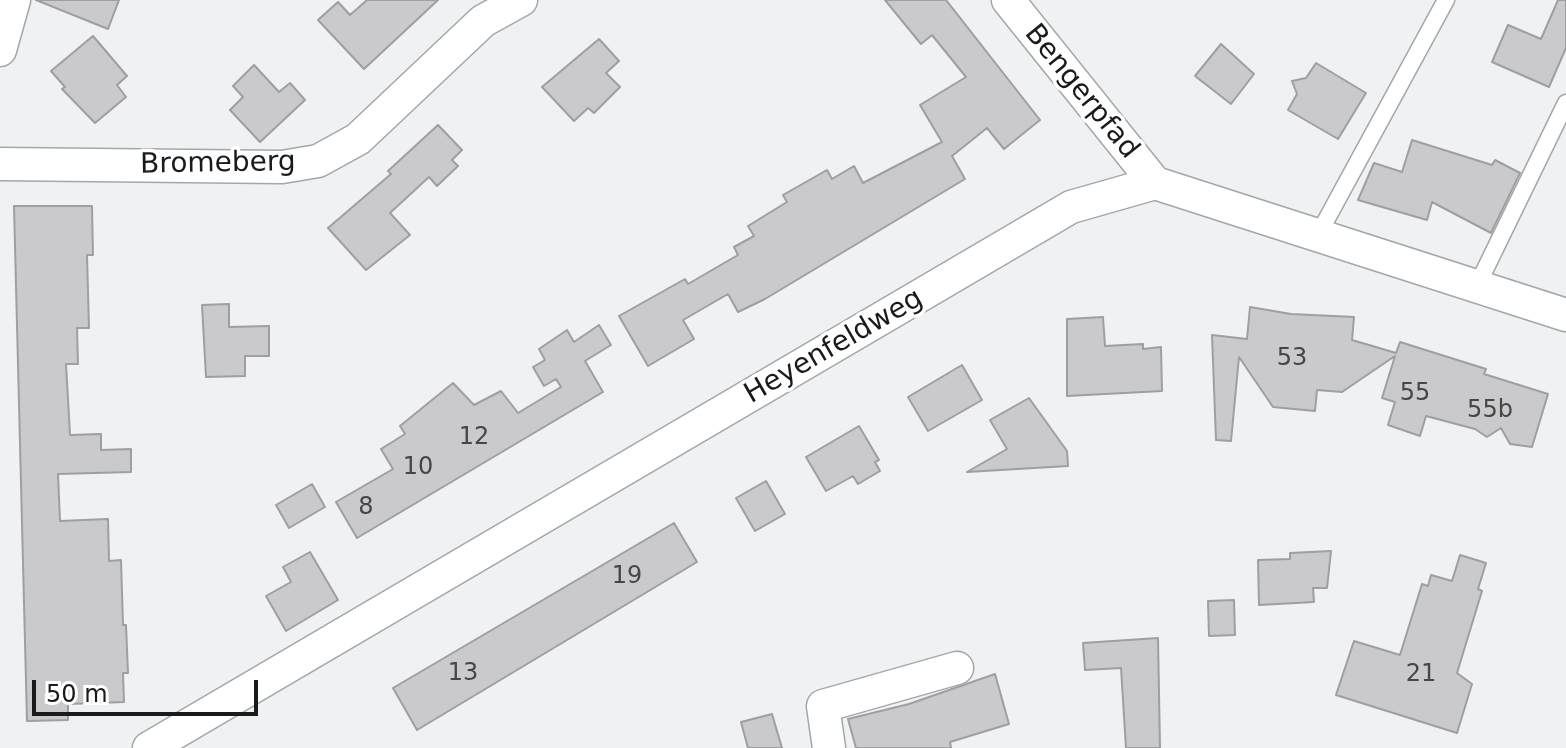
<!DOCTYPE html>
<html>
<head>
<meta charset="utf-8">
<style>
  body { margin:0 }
  #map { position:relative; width:1566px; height:748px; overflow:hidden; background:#eff1f3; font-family:"DejaVu Sans",sans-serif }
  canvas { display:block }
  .scale { position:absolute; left:32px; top:680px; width:226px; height:36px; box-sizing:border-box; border:4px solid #191a1a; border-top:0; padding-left:10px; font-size:24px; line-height:28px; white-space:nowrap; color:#191a1a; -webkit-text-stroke:6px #fff; paint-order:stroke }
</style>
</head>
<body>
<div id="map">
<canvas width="1566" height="748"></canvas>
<div class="scale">50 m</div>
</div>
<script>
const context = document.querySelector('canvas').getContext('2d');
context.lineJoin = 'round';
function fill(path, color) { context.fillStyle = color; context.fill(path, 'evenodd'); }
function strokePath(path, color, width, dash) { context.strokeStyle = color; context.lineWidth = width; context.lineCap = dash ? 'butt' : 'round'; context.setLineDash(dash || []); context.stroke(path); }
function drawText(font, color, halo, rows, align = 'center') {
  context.font = font + ' "DejaVu Sans",sans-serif'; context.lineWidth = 7; context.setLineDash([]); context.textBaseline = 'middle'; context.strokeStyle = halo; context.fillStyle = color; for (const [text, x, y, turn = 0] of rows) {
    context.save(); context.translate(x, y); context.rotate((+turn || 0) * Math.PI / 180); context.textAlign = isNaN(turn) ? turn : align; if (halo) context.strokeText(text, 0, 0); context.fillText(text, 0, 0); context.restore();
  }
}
const building = new Path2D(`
  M36,0H119L108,29Z
  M367,0H438L364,69L318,20L338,2L350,15Z
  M885,0H946L1040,120L1004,149L987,128L952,156L965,179L765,299L738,312L728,294L683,320L694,339L648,366L619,316L685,279L688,284L738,255L734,247L754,236L748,226L787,202L783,195L827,170L832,179L854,166L863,183L942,142L920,105L966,77L932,35L921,44Z
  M1558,0H1566V48L1549,87L1492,62L1508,25L1541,39Z
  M93,36L127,76L117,85L126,97L95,123L62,89L65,87L51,71Z
  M599,39L619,61L606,73L620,87L594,113L588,108L574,121L542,87Z
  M1221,44L1254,74L1231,104L1195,76Z
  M1316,63L1366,93L1338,139L1288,110L1297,94L1292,81L1306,78Z
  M254,65L279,92L290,83L305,100L260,142L230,110L243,97L233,86Z
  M438,125L462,150L452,160L458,166L437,186L429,177L390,213L410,235L366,270L328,228L391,174L388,171Z
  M1412,140L1492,165L1495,160L1520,173L1491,233L1432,202L1427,220L1358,200L1374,163L1402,172Z
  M14,206H92L93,255H87L89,328H77L78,364H66L70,435L101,434V450L131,449V472L58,474L60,521L108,519L109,561L121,560L123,625H126L128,673H123L124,702L68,704V720L27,721Z
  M229,304V327L269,326V356H245V376L206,377L202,305Z
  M1250,307L1291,314L1354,317L1352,340L1396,353L1400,342L1486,369L1484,374L1548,394L1532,447L1510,444L1501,428L1487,437L1475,429L1426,416L1420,436L1388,425L1395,402L1382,398L1395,356L1342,392L1317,390L1315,411L1273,407L1239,357L1231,441L1216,440L1212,335L1247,339Z
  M1103,317L1105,346L1143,344V349L1161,347L1162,391L1067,396V319Z
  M599,325L611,345L585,361L603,392L357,538L336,502L393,469L381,449L405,434L400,426L453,383L474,405L501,391L518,413L561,387L556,379L544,386L533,367L545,360L539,349L567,330L574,342Z
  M962,365L982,400L928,431L908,397Z
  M1029,398L1067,451L1068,466L967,472L1007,449L990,420Z
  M859,426L879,460L875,462L880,471L858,484L853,476L826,491L806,457Z
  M766,481L785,514L755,531L736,498Z
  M312,484L325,507L289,528L276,505Z
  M674,523L697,562L417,730L393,688Z
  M1331,551L1327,588H1313L1314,602L1259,605L1258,560L1290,559V553Z
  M310,552L338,600L286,631L266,596L291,582L283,567Z
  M1460,555L1486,563L1478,589L1482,591L1457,673L1472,684L1457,733L1336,695L1354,641L1400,655L1422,584L1428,586L1431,575L1452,581Z
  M1234,600L1235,635L1209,636L1208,601Z
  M1158,638L1160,748H1126L1121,668L1085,670L1083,643Z
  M995,674L1009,724L950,742L951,748H856L848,719L909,704Z
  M772,714L782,748H748L741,722Z`);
const lane = new Path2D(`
  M1318,235L1446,0
  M1477,286L1566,103`);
const street = new Path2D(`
  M1008,0L1155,183
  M0,50L14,0
  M0,164L282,167L318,161L358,139L483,21L521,0
  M149,748L1071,207L1155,183L1566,315
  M829,748L823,706L957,668`);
const numberNames = [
  ["53",1292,359],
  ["55",1415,394],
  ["55b",1490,411],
  ["12",474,438],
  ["10",418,468],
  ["8",366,508],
  ["19",627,577],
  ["13",463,674],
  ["21",1421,675]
];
const streetNames = [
  ["Bengerpfad",1081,92,51],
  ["Bromeberg",218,164,-1],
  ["Heyenfeldweg",834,347,-30]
];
fill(building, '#cacacc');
strokePath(building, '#9f9ea1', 2);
strokePath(lane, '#a4a7a8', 19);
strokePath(street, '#a4a7a8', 35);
strokePath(lane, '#fff', 16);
strokePath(street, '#fff', 32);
drawText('24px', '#454646', null, numberNames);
drawText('28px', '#191a1a', '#fff', streetNames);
</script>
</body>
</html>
